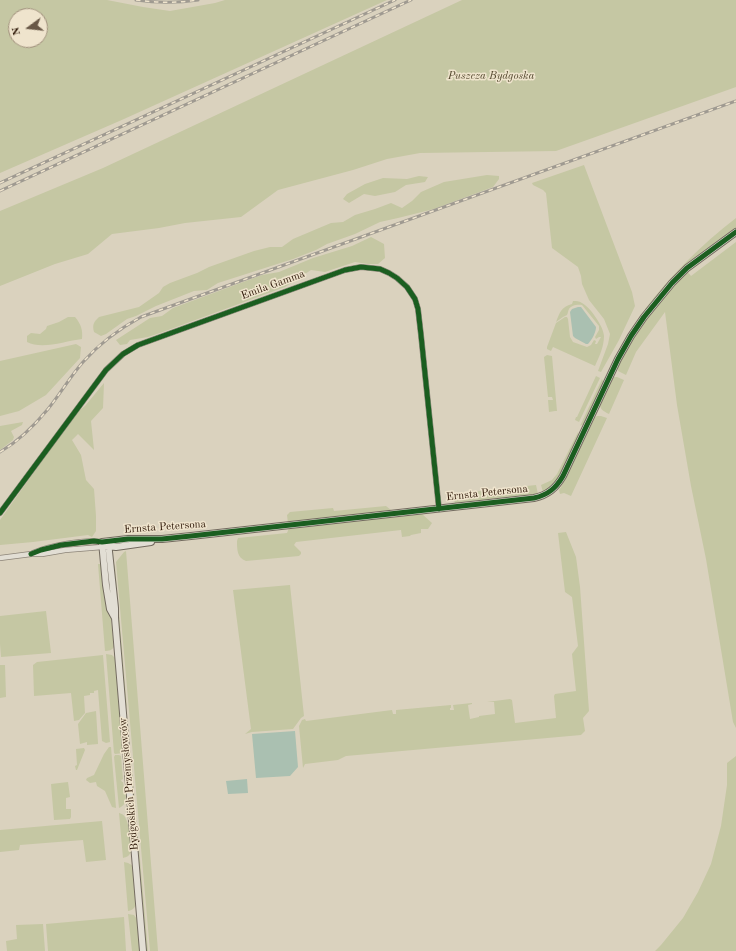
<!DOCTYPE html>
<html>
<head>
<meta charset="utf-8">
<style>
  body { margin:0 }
  #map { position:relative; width:736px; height:951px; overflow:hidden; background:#dad2be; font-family:"Old Standard TT",serif }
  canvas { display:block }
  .north { position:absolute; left:8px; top:8px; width:40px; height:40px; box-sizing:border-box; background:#efe4cd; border:1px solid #a1917d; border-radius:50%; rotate:255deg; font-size:11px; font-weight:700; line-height:16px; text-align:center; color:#2b1505 }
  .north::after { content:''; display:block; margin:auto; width:14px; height:18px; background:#685746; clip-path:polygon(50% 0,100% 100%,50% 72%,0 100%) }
</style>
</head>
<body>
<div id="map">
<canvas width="736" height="951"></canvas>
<div class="north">N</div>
</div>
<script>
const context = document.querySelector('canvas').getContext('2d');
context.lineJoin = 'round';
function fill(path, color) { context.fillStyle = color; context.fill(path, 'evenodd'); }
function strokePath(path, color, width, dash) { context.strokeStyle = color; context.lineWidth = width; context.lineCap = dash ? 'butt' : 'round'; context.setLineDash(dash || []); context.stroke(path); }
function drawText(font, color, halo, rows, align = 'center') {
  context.font = font + ' "Old Standard TT",serif'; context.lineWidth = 3; context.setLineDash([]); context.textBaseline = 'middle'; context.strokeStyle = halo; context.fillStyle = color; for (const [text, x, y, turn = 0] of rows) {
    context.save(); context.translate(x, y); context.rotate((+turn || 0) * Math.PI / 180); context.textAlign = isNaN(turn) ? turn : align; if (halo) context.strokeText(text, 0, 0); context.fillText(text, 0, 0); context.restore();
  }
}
const green = new Path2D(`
  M0,0H107L143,7L170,11L215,3L225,0H387L124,119L0,173ZM16,16H40V40H16Z
  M462,0H736V87L556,151L420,153L387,159L353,170L278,190L241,217L185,223L159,228L112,234L88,254L55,264L0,286V211L103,168Z
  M584,165L632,292L635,306L619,340L601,372L598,371L608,344L610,334L604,319L589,300L582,284L581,276L578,267L552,248L546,193L543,190L533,185L532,183Z
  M487,175L499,176V179L493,187L434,209L398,218L380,222L355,234L327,244L316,250L293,259L218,283L207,290L194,291L156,306L136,316L127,319L106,334L101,336L94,332C92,324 94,322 99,317L139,307L159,293L163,287L170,283L197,273L209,267L254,251L270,247H282L293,239L331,223L343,222L355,215L375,209L391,203L402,208L412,201L421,192L444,182Z
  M419,176L428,177L425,182L406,185L395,192L375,196L364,194L349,203L343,199L347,194L365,184L383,178L407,179Z
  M736,218V228C720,240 703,250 689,263C672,277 658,294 645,311V309C671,275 701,245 736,218Z
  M371,237L384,244L385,258L378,264H368L355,262L325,272L311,270L285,287L228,308L160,333L148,337L130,340L127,344L120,345L116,340L150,318L162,316L173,308L262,275L279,272L313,258L352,246Z
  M736,242V728L733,722L706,559L691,486L677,405L665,312L636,352L626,375L618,371V364L630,342L643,323L684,274L687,271L691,276Z
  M573,301C576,301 579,301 582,303C590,307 604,327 604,336C604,347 599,357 595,366L553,347L551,351L547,349V347L556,323L565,317H567L568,319L570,337L573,342L587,347L591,345L594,340L596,341L595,344H597L601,337H599L596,339L595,337L599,330V326L582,305C578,304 571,305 569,309C568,311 568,313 567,315L563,317L556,322C560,312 561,307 572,304Z
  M68,317H75C81,324 83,330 82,339C65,341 42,350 27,342V336L31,333L40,334L46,329L47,326L59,322Z
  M76,344L81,347L80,358L46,395L19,411L0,416V361Z
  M547,355L552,356L557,411H555L549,412L548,400H553L552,397H548L544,357Z
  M596,376L600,378L579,422L575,420L576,417H577Z
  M614,377H617L624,380L609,414C603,411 599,409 600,402L612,378Z
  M602,379L603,381V384L585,423L582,425L580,426Z
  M104,383L103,408L91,421L94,450L78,434L72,440L81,455L86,480L94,489L96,516V531L92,537L88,535L33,542L0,545V520L76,413L85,406Z
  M597,416H601L607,418L571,496L564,493L560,494L559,490L561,487L591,420Z
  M23,422L22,425L11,431L14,437L13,440L0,450V426Z
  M578,432L579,436C570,455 562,482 543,492L541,485L552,480L557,474Z
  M536,485L538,494L532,495L455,504L453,494Z
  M386,506L391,510L381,513L288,523L287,515L290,512L333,508L334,511Z
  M422,514L432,523L428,529H421V533L411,535L410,536L402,537L401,530L296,542L294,545L301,552V554L299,556L246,561C237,558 237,549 237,541L238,538L287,533L289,528Z
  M566,532L576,557L580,587L589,711L583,718L585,731L581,735L346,756L338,760L305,764L303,768L299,726L302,720L305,719L306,721L392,710L393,714H396V710L451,705V708H450V710H454L453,705L472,703V704L468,705L470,719L479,717V716L495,714L494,702H487L510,699L512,700L515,723L556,718L554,696L555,694L576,691L572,654L578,646L572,597L565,592L558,533Z
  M126,551L158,951H150L116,562L124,552Z
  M113,563L114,564L115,566L127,708L124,699Z
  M98,564H102L105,587L111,619L114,647C112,650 109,651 105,651Z
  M290,585L304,716L301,718L293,729L252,732L245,734L251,729L233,590Z
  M46,611L51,653L1,657L0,644V616Z
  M106,654L112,655L116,659L124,753L115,754L114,753Z
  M103,655L110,742L106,743L102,741L98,690L94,691V693H90V695L84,696L85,713L79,720L74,721L71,693L34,696L33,665L37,662Z
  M0,664V665H5L6,697L0,698Z
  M96,711L98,743V744L87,745V742L80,744L78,724L86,713Z
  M109,747H111L116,808L112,807L105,791L97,786L96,782L90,783L86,780L87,778L94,775L104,754Z
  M84,748L85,750L77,770H76L75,766L77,765L76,749Z
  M115,755H119L121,756L123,779L121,780L122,782H123C124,792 131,803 119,808L114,757Z
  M129,756H131L148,951H146Z
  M736,756V951H655L661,945L683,918L698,892L711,864L721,826L727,785V763Z
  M68,782L70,797L66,798V809H71V817L70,819L54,820L51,784Z
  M119,813C122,814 123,814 125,817C130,825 130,842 131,852C129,856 127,857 123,858Z
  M102,821L106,860L86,862L83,840L20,845L19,850L0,852V830Z
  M124,862C129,863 131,864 134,868L137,901C136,906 134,910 128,911Z
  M128,914L134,915C142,924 140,940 141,951H132Z
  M124,917L126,951H48L46,924Z
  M43,924L45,951H7L6,941L17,939L16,925Z`);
const water = new Path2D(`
  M578,307H581L596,327C596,332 592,340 588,344H586L575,338L573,336L570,312L572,309Z
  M295,731L298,767L290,776L256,778L252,734Z
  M247,779L248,793L228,794L226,781Z`);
const street = new Path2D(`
  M0,513L106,370L123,354L138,345L345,270L361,267L380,269L389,273L397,278L407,287L415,299L418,309L421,335L439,509
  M33,553C49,546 85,539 102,542
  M0,558L31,554H42L65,550L102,547`);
const secondary = new Path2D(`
  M108,542L115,608V618L143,951
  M106,546L116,547L151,542
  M115,618L110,609L106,585L102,542L128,539H162L191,536L534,498C548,495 556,488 563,476L618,359L631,336L644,317L672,283L687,268L736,232`);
const rail = new Path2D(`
  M136,0C157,3 178,3 198,0
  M0,183L395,0
  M0,191L411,0
  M0,452C19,441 34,426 48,409C60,394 70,377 83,362C100,343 119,329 141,317L736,101`);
const cycleway = new Path2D(`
  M0,513L106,370L123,354L138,345L345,270L361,267L380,269L389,273L397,278L407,287L415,299L418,309L421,335L439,509
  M31,554L41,550L61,545L94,541L102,542L128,539H162L191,536L534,498C548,495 556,488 563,476L618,359L631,336L644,317L672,283L687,268L736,232`);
const parkNames = [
  ["Puszcza Bydgoska",491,76]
];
const streetNames = [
  ["Emila Gamma",273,285,-20],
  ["Ernsta Petersona",487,493,-6],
  ["Ernsta Petersona",165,527,-4],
  ["Bydgoskich Przemysłowców",129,784,-95]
];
fill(green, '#c5c7a3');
fill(water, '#aac0b1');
strokePath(street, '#8c8478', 6);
strokePath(secondary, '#736b5f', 8);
strokePath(street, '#e2ded4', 4.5);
strokePath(secondary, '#e2ded4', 6);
strokePath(rail, '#9f9a91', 3);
strokePath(rail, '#efe4cd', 1.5, [4.5]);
strokePath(cycleway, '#1b5e20', 5);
drawText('italic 11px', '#54482e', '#efe4cd', parkNames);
drawText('11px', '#2b1505', '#efe4cd', streetNames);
</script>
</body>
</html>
